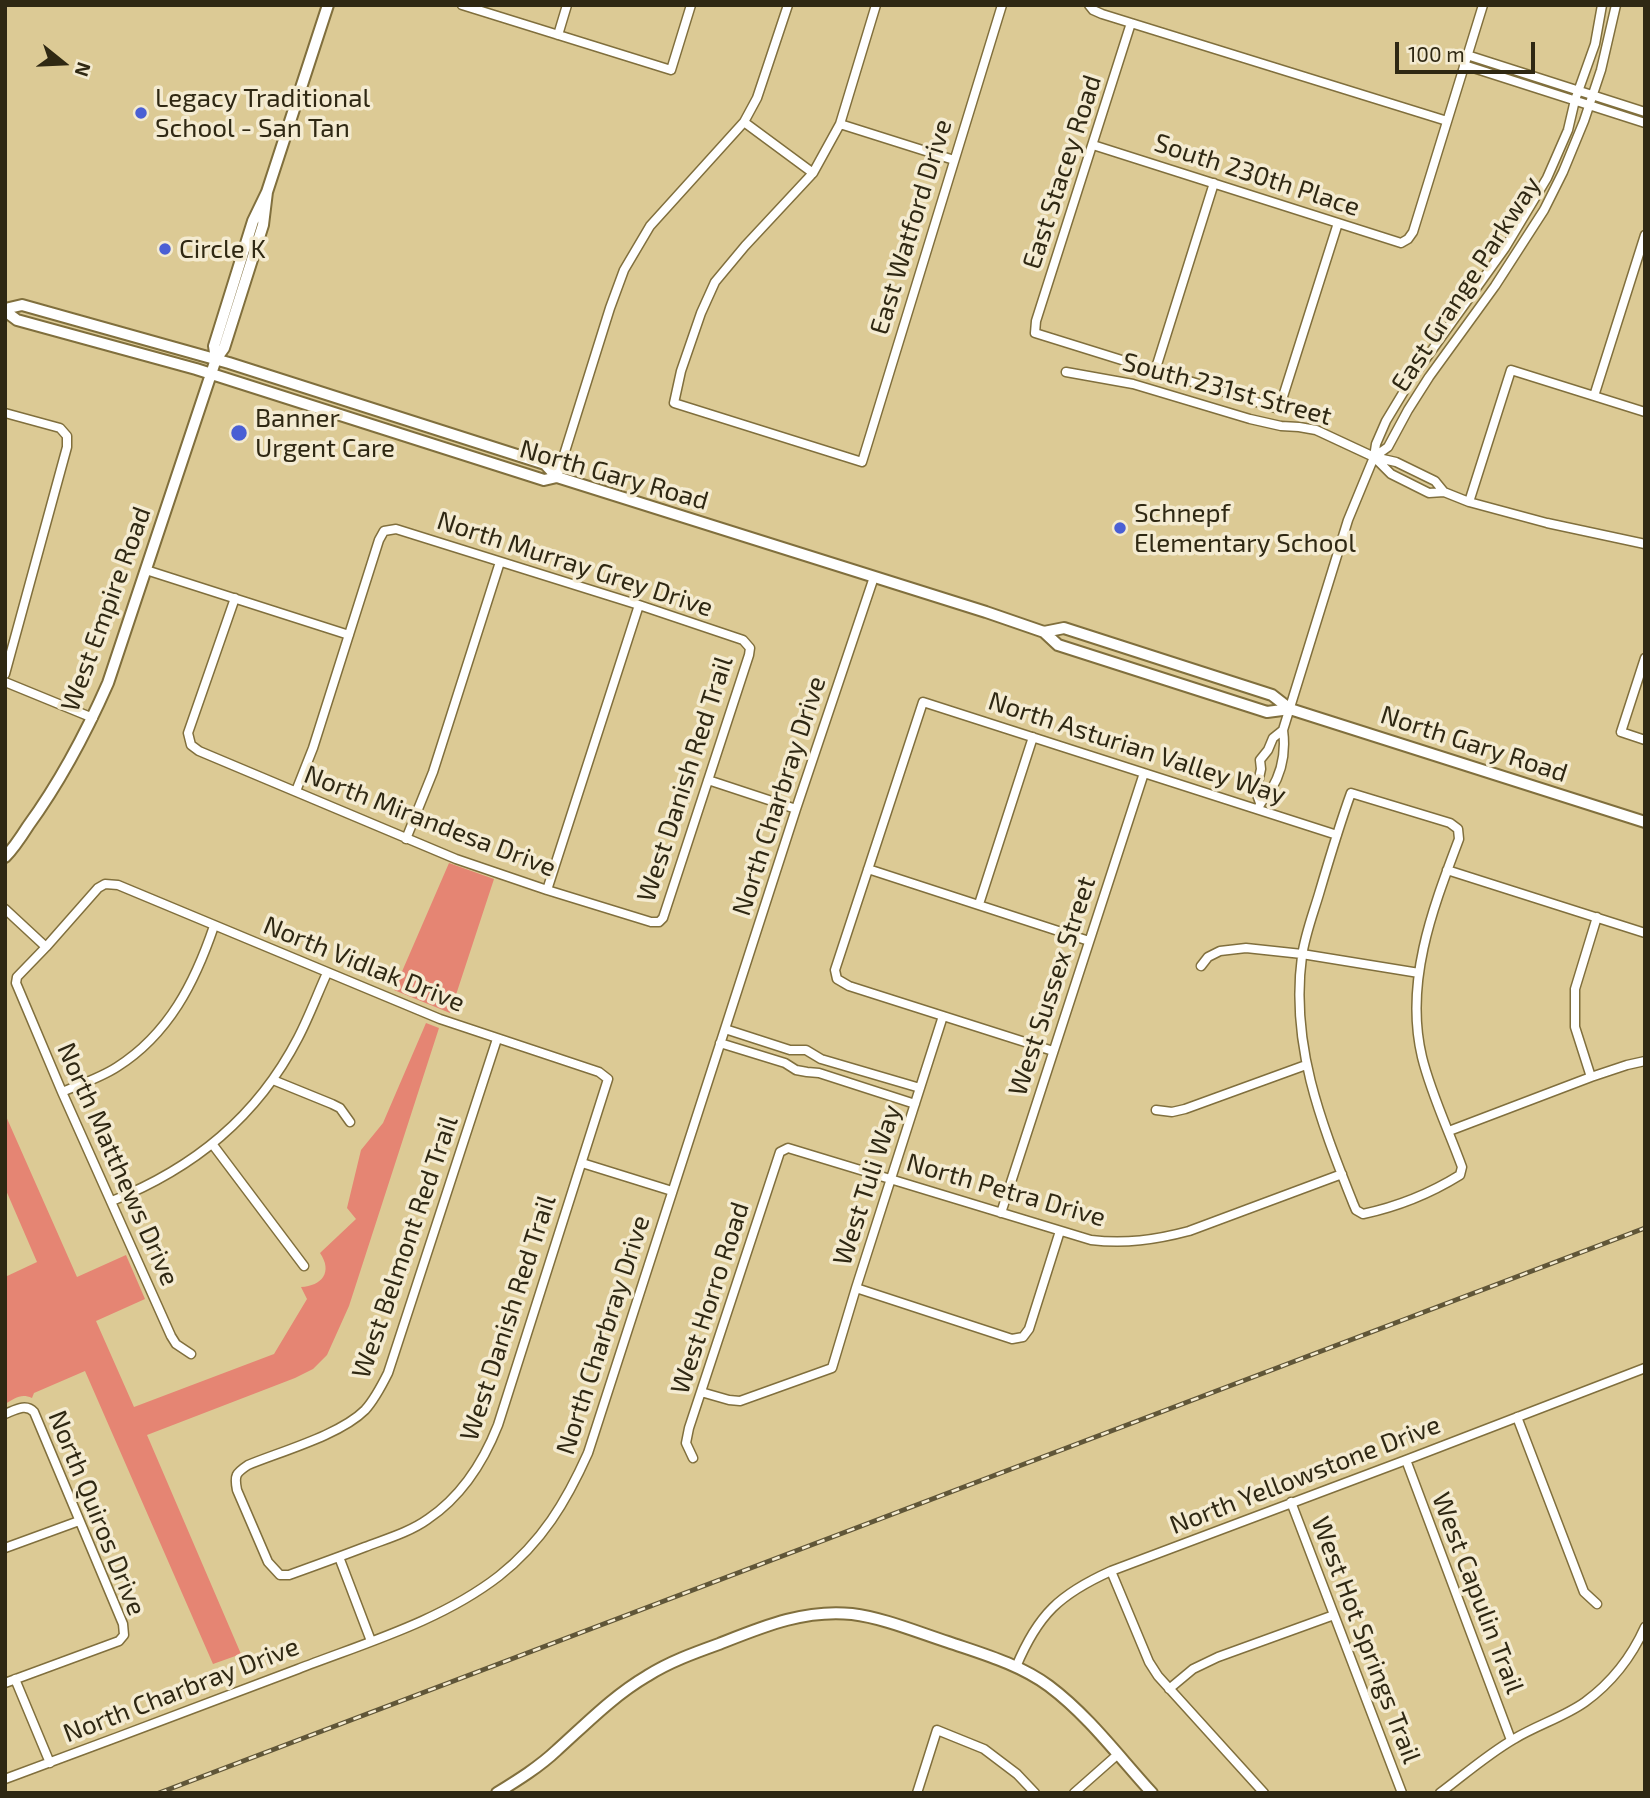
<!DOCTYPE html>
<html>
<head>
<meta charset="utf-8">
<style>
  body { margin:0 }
  #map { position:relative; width:1650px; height:1798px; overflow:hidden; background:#dcca95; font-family:"Exo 2",sans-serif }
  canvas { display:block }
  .frame { position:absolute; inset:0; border:7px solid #2f2813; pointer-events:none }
  .north { position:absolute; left:28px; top:28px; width:70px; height:70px; -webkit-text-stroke:5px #f4ebd1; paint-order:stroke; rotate:108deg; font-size:19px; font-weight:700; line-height:28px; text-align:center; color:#2f2813 }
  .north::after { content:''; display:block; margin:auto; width:24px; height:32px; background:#2f2813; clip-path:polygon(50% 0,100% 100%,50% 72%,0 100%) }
  .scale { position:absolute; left:1395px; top:42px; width:140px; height:32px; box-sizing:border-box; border:4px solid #2f2813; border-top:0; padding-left:9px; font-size:21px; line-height:24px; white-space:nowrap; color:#2f2813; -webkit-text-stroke:5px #f4ebd1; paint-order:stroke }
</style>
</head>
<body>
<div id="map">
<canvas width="1650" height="1798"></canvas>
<div class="frame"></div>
<div class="north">N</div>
<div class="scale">100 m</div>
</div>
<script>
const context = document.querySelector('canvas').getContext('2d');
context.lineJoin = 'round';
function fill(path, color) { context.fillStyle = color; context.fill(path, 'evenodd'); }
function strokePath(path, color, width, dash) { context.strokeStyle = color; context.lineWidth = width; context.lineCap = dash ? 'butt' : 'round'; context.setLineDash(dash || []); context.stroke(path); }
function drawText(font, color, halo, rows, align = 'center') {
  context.font = font + ' "Exo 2",sans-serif'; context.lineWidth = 7; context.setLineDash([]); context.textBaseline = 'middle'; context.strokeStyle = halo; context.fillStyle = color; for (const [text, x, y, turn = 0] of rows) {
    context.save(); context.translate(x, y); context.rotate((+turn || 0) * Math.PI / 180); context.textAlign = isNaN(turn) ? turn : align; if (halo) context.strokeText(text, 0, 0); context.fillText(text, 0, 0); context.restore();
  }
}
const green = new Path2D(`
  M449,863L494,879L450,1013L394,990Z
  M426,1023L439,1028L349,1306L327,1355L313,1369L295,1378L147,1435L241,1654L213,1664L85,1371L34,1393L32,1398C20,1393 15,1399 5,1404V1277L37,1262L5,1188V1114L77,1277L126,1255L145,1299L96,1321L134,1407L274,1354L307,1299L301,1287C322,1286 333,1272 320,1253L356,1219L347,1208L361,1150L383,1123Z`);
const street = new Path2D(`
  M462,5L671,70L691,5
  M876,5L840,124L813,173L745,246L715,282L701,313L681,371L674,403L862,462L1002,5
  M1089,5L1093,10L1102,14L1447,121
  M1131,23L1036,321L1035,333L1279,409L1338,223
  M558,35L567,5
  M1467,55L1645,112
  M1464,65L1645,123
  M744,122L813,173
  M840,124L954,160
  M1093,145L1401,243L1408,239L1413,232L1483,5
  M1155,371L1214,183
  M1066,372L1133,384L1250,419L1281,426L1299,427L1316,430L1374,457L1396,462L1435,481L1444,492
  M1594,396L1645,235
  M5,413L60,428L67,436V447L5,674
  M1374,457L1388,447L1408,410L1429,377L1495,286L1544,210L1563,172L1584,121L1601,70L1616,5
  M1374,457L1391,474L1429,493L1444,492L1469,502L1547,523L1645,544
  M557,477L610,308L624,270L650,226L744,122L757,98L788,5
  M1469,502L1511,370L1645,412
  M146,570L349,635
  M235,598L188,733L191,745L199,751L456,859L547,890L651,922H659L663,918L749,655L750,648L743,640L639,605L396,529L384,531L379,540L313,748L296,791
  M1645,658L1621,732L1645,740
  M5,682L93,718
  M708,780L796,809
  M1351,793L1450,823L1458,829L1459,839C1433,908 1404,982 1422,1057C1431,1094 1449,1131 1462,1167L1460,1175C1431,1193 1396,1207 1363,1214L1356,1210L1353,1203C1321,1122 1290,1045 1302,956C1305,935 1313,914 1319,894C1329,860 1339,826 1351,793Z
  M1260,803L1256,792L1261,769L1260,760L1268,750L1273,738L1283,730
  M1258,809C1261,800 1267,797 1271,790C1282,772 1286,752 1283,730L1348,520L1374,457L1376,444L1386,421L1412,378L1505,248L1547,178L1568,130L1575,100L1595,44L1602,5
  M406,839L433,772L500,562
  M868,869L1089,941
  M1447,870L1645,933
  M547,890L639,605
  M979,904L1033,737
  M5,909L46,947
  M1201,966L1208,957L1220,951L1246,948L1302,954L1419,973
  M725,1029L790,1050H806L821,1059L920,1088
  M720,1043L785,1063L796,1070L807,1072L819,1073L915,1104
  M1053,1051L849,986L837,979L835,970L923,702L1337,835
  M1591,1077L1575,1027V989L1597,917
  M273,1080L332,1104L340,1108L350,1122
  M62,1092C81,1084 100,1078 117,1067C169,1034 195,982 214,926
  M1156,1110L1172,1112L1185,1109L1306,1065
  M1449,1131L1591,1077L1627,1065L1645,1061
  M213,1145L304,1266
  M582,1163L672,1191
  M112,1201C194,1168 257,1117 298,1038C309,1017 317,995 327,973
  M1001,1213L1144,773
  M856,1288L1012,1339L1023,1337L1029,1329L1060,1231
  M191,1354L176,1344L171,1336L62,1092L16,983L17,977L46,947L98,888L105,884L118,885L440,1019L599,1072L608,1079L498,1425C483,1463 462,1496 428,1519C410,1532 386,1539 365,1547C339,1557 314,1566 289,1575H280L268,1562L237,1490C234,1475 236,1473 248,1465C282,1451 340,1435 365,1410C375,1399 382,1385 388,1373L497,1039
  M701,1392L729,1400L740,1401L832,1368L856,1288L943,1016
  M5,1414C15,1410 26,1403 34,1412L123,1624L124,1635L119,1641L5,1683
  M1517,1417L1584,1592L1597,1604
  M693,1458L686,1443L689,1428L780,1152L788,1148L1091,1240C1125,1244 1155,1240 1189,1231L1342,1174
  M1406,1460L1511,1740
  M1291,1502L1402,1793
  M5,1548L79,1521
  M339,1557L371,1641
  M1111,1571L1149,1662L1158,1676L1264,1793
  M1016,1667C1038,1614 1060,1594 1111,1571L1406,1460L1645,1368
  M15,1679L50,1763
  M1169,1689L1193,1669L1218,1657L1334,1615
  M5,1779C103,1743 200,1706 298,1669C365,1643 441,1621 499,1576C542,1542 566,1502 588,1453L796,809L874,577
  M917,1793L937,1730L984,1749L1017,1774L1035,1793
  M1074,1793L1117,1755
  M1440,1793C1464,1775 1488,1754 1514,1739C1537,1725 1564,1717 1585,1702C1611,1683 1632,1656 1645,1627`);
const secondary = new Path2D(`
  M5,309L22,305L229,363L545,464L557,477
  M5,311L17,320L196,369L544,480L557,477L986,612L1044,632L1058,645L1267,712L1290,709
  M216,359L214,346L253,221L267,192L328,5
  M1044,632L1064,628L1272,695L1290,709L1645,822
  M5,857C14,848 21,837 28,826C60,782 86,733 108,683L216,359L224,348L263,225L267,192
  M497,1793C518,1780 539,1767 557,1750C586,1724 613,1696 647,1676C669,1662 694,1653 719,1644C762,1627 804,1609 852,1614C884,1618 917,1632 948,1642C983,1654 1019,1664 1049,1686C1089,1716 1119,1757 1152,1793`);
const rail = new Path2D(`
  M159,1793L1645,1228`);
const markers = [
  [141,113,7,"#4a5fd4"],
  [165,249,7,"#4a5fd4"],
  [239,433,9,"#4a5fd4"],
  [1120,528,7,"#4a5fd4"]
];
const poiNames = [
  ["Legacy Traditional",155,98],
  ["School - San Tan",155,128],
  ["Circle K",179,249],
  ["Banner",255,418],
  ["Urgent Care",255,448],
  ["Schnepf",1134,513],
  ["Elementary School",1134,543]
];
const streetNames = [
  ["East Stacey Road",1062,172,-72],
  ["South 230th Place",1257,175,18],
  ["East Watford Drive",911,227,-73],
  ["East Grange Parkway",1466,284,-57],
  ["South 231st Street",1227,389,15],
  ["North Gary Road",614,475,16],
  ["North Murray Grey Drive",575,564,18],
  ["West Empire Road",106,609,-70],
  ["North Gary Road",1474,744,18],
  ["North Asturian Valley Way",1137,748,18],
  ["West Danish Red Trail",685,779,-72],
  ["North Charbray Drive",779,796,-72],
  ["North Mirandesa Drive",430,821,21],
  ["North Vidlak Drive",364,964,22],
  ["West Sussex Street",1052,986,-72],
  ["North Matthews Drive",118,1164,66],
  ["West Tuli Way",867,1185,-72],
  ["North Petra Drive",1006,1190,16],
  ["West Belmont Red Trail",405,1247,-71],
  ["West Horro Road",710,1298,-72],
  ["West Danish Red Trail",508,1318,-72],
  ["North Charbray Drive",603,1335,-72],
  ["North Yellowstone Drive",1305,1475,-21],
  ["North Quiros Drive",97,1513,68],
  ["West Capulin Trail",1478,1593,69],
  ["West Hot Springs Trail",1366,1640,69],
  ["North Charbray Drive",181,1690,-21]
];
fill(green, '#e58573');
strokePath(street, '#806f3d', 11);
strokePath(secondary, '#806f3d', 14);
strokePath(street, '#fff', 8);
strokePath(secondary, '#fff', 10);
strokePath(rail, '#605638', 5);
strokePath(rail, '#f4ebd1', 2.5, [8]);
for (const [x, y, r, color] of markers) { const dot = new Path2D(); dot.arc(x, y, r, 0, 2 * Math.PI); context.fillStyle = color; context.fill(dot); strokePath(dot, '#f4ebd1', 2.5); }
drawText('26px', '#2f2813', '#f4ebd1', poiNames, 'left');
drawText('26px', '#2f2813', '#f4ebd1', streetNames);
</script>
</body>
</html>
